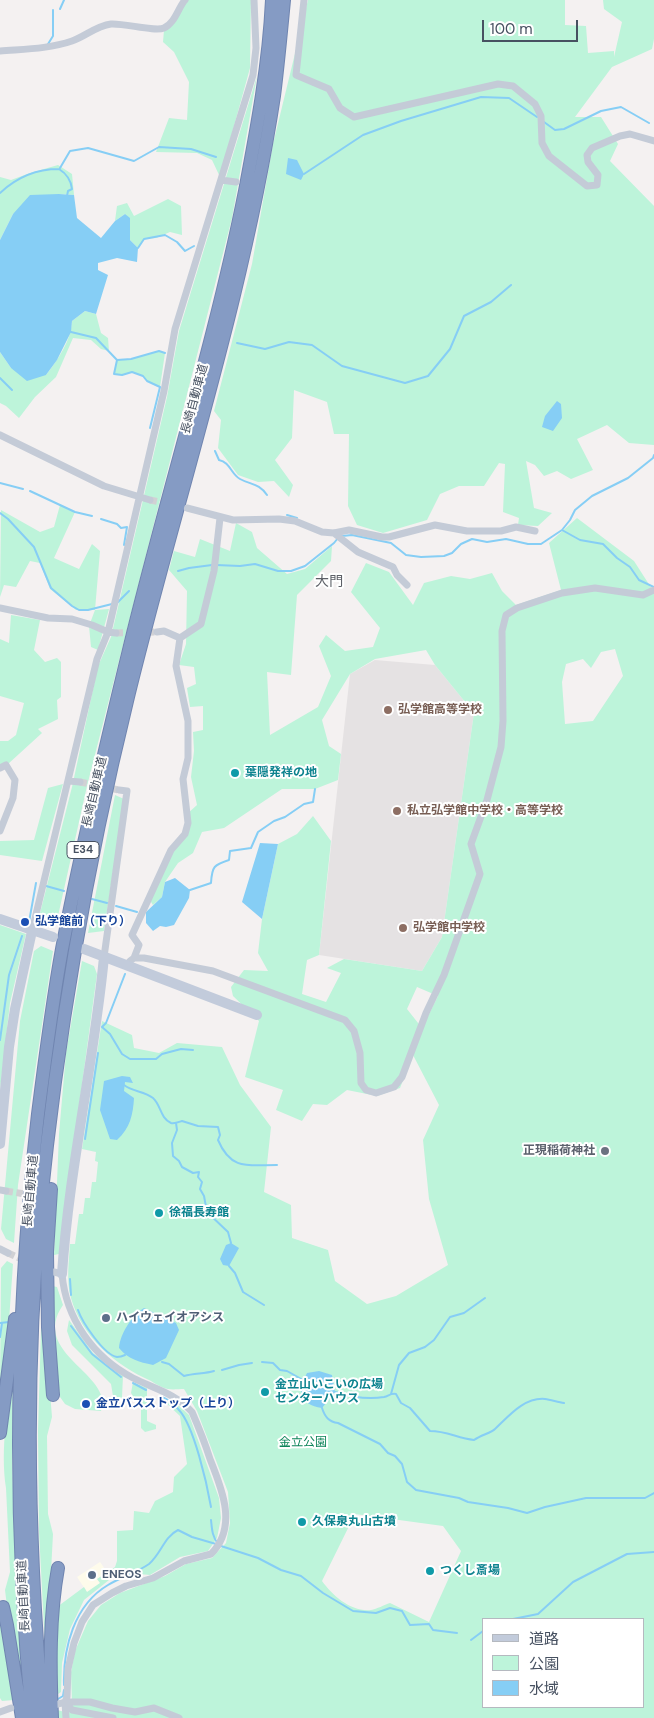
<!DOCTYPE html>
<html>
<head>
<meta charset="utf-8">
<style>
  body { margin:0 }
  #map { position:relative; width:654px; height:1718px; overflow:hidden; background:#f4f1f1; font-family:"DM Sans","Noto Sans JP",sans-serif }
  canvas { display:block }
  .legend { position:absolute; left:482px; top:1618px; width:162px; height:90px; box-sizing:border-box; background:#fff; border:1px solid #b5b9c0; margin:0; padding:6px 9px; list-style:none; font-size:15px; color:#475161 }
  .legend li { display:flex; align-items:center; gap:10px; height:25px }
  .legend b { width:25px; border:1px solid #b5b9c0 }
  .scale { position:absolute; left:482px; top:20px; width:96px; height:22px; box-sizing:border-box; border:2px solid #475161; border-top:0; padding-left:6px; font-size:15px; line-height:18px; white-space:nowrap; color:#475161; -webkit-text-stroke:4px #fff; paint-order:stroke }
</style>
</head>
<body>
<div id="map">
<canvas width="654" height="1718"></canvas>
<ul class="legend">
<li><b style="height:6px;background:#c2cbdb"></b>道路</li>
<li><b style="height:14px;background:#bdf4da"></b>公園</li>
<li><b style="height:14px;background:#86cef5"></b>水域</li>
</ul>
<div class="scale">100 m</div>
</div>
<script>
const context = document.querySelector('canvas').getContext('2d');
context.lineJoin = 'round';
function fill(path, color) { context.fillStyle = color; context.fill(path, 'evenodd'); }
function strokePath(path, color, width, dash) { context.strokeStyle = color; context.lineWidth = width; context.lineCap = dash ? 'butt' : 'round'; context.setLineDash(dash || []); context.stroke(path); }
function drawText(font, color, halo, rows, align = 'center') {
  context.font = font + ' "DM Sans","Noto Sans JP",sans-serif'; context.lineWidth = 4; context.setLineDash([]); context.textBaseline = 'middle'; context.strokeStyle = halo; context.fillStyle = color; for (const [text, x, y, turn = 0] of rows) {
    context.save(); context.translate(x, y); context.rotate((+turn || 0) * Math.PI / 180); context.textAlign = isNaN(turn) ? turn : align; if (halo) context.strokeText(text, 0, 0); context.fillText(text, 0, 0); context.restore();
  }
}
const commercial = new Path2D(`
  M100,1562L107,1572L97,1579L100,1583L87,1592L77,1577Z`);
const education = new Path2D(`
  M375,660L435,665L474,713L442,937L422,971L319,955L350,674Z`);
const green = new Path2D(`
  M187,0H251L250,68L220,177L212,160L197,153L156,152L169,118L187,120L189,82L174,52L163,42L164,30Z
  M308,0H565V25L586,26L588,53L614,51V57L622,22L604,9L603,0H654V39L652,49L612,67L575,117H601L618,144L610,161L654,206V445L629,443L607,425L577,439L593,470L571,479L557,471L544,476L535,465L526,461L534,508L552,513L538,526L518,525L519,518L503,512L505,464L499,463L484,486H459L440,494L427,520L383,533L357,525L348,506L349,434H334L327,402L294,390L292,438L275,460L293,485L289,497L274,481L258,482L238,475L218,448L221,420L214,411L252,264L273,144Z
  M257,76L232,218L87,786L56,925L43,921L40,913L72,787L98,666L111,637L167,397L179,331Z
  M58,165L72,174L74,195L59,194L13,214L0,240V177L11,180L30,173Z
  M168,199L181,206L182,235L170,232L156,238L144,239L138,248L130,240L125,214L115,221L117,206L127,203L134,216Z
  M85,311L96,314L101,333L108,338L109,351L101,349L91,340L73,338L56,377L35,397L19,418L6,406L0,403V352L11,368L46,375C58,359 71,341 72,321Z
  M159,351L165,353L160,387L147,381L143,376L132,372L122,375L114,374L117,360L131,359Z
  M60,505L75,512L54,558L79,569L92,544L100,551L95,610L109,609L98,650L91,647L89,626L95,610H76L50,589L40,563L30,561L16,587L4,585L0,597L1,510L40,532L54,527Z
  M577,518L634,561L652,589L654,588V1718H57V1710L69,1713L72,1703L71,1672L75,1651L88,1621L101,1605L120,1593L165,1576L186,1564L212,1558L226,1543L230,1523L228,1492L197,1411L184,1389C179,1389 173,1390 168,1389C162,1388 156,1384 151,1381C115,1365 82,1337 71,1298C66,1281 69,1261 70,1244H75L79,1214H83L85,1198H90L92,1182H96L98,1162L95,1161L96,1152L82,1149L102,1021L132,1035L134,1048L159,1053L177,1043L222,1047L240,1085L271,1127L264,1192L291,1205L292,1238L328,1250L335,1281L367,1304L396,1296L448,1265L429,1199L423,1140L439,1105L413,1055L400,1088L377,1096L347,1090L327,1105L313,1104L302,1121L276,1110L283,1090L245,1077L259,1021L233,996L231,987L244,970L268,971L258,953L262,919L278,844L297,834L313,816L331,841L319,955L307,960L302,994L326,1002L341,973L327,968L344,959L422,971L442,937L474,713L435,665L426,650L375,659L350,674L322,720L329,746L341,754L338,780L315,789H282L224,828L202,832L193,853L178,863L165,882L162,897L153,905L149,899L171,850L185,834L187,814L197,805L191,777L194,751L193,732L203,730V706L190,707L187,688L196,684L194,667L179,665L186,644L187,591L169,570L174,551L195,557L200,539L230,551L236,523L252,532L257,548L287,574L305,569L332,546L331,561L297,595L291,675L267,672L270,735L318,707L331,676L319,646L326,635L345,651L373,647L380,628L351,592L366,563L389,572L413,605L424,583L451,576L470,579L492,573L502,591L516,605L561,590L549,543ZM615,649L623,676L593,721L565,724L562,682L566,664L583,659L591,668L601,652ZM417,987L438,996L422,1028L407,1009ZM355,1514L443,1526L461,1551L429,1622L390,1603C384,1605 377,1609 371,1610C351,1612 333,1596 322,1581ZM483,1619H643V1707H483Z
  M11,615L40,620L34,650L45,662L57,658L61,662V697L57,700L58,719L38,729L42,733L8,764L0,770V741H8L16,735L24,703L0,696V639L9,643Z
  M63,784L42,861L0,855V841L34,840L48,788Z
  M115,795L124,799L104,931L88,933Z
  M0,925L26,934L10,1003L0,1090Z
  M41,946L53,951L18,1185L14,1243L6,1239L1,1229L20,1021L34,951Z
  M82,961L94,966L97,974L59,1254L54,1255L59,1134L66,1053Z
  M7,1261L13,1264L6,1363L0,1396L1,1268Z
  M52,1286L57,1287L63,1305C29,1354 115,1374 101,1411L75,1409L65,1404L60,1397L55,1349Z
  M42,1294L52,1417L47,1436L48,1514L53,1534L46,1665L39,1532L38,1431Z
  M69,1320L93,1353L123,1376L122,1397L119,1402H114L111,1384L72,1345L67,1331Z
  M13,1366L12,1460L16,1586L23,1696L8,1614L5,1590L10,1572L6,1488C0,1449 8,1406 13,1366Z
  M133,1382L147,1388V1421L156,1425V1429L145,1432L141,1428V1409L131,1393Z
  M165,1402H175L189,1415L219,1498L221,1518L217,1538L208,1551L180,1557L150,1575L128,1573L109,1580L84,1600L70,1629L62,1663L61,1692L55,1696L57,1607L84,1587L87,1592L100,1583L97,1579L115,1567L117,1561V1531L133,1530L134,1511L149,1513L155,1501L173,1492L174,1477L187,1464L180,1416Z
  M0,1609L14,1700L2,1701L0,1698Z`);
const water = new Path2D(`
  M288,158L297,160L304,174L301,180L286,174Z
  M59,194L74,195L77,218L101,238L115,221L125,214L130,218V240L138,248L137,262L117,258L98,263V270L108,275L96,314L85,311L72,321L71,332L57,360L46,375L27,381L11,368L0,352V240L13,214L30,195Z
  M557,401L561,404L562,418L553,431L542,427L545,416Z
  M260,843L278,844L262,919L242,902Z
  M175,878L190,890L189,898L174,925L166,927L160,926L153,931L146,923V912L162,897L165,882Z
  M122,1076L130,1077L133,1083L125,1082L124,1091L134,1098C133,1115 130,1128 117,1140L110,1139L100,1110L104,1081Z
  M231,1243L239,1248L229,1266L223,1265L220,1259L226,1245Z
  M144,1308L176,1323L179,1330L166,1358L153,1365C139,1362 128,1359 119,1348C120,1334 132,1315 144,1308Z
  M319,1371L332,1375L335,1392L322,1408C299,1404 297,1392 307,1373Z`);
const stream = new Path2D(`
  M60,9L64,0
  M48,44L53,36V10
  M544,122L555,130L564,129L601,111L621,107L649,123
  M60,168L70,151L88,148L134,161L159,147L191,149L216,157
  M304,174L363,135L401,121L481,97L509,98L537,117
  M0,193C17,177 35,169 59,169C67,174 71,180 72,189L68,191L67,196
  M138,248L144,239L165,235L177,242L185,251L194,246
  M71,332L96,338L117,360L114,374L122,375L132,372L143,376L147,381L160,387L150,428
  M237,343L265,349L289,342L312,345L342,366L405,383L428,376L450,349L464,316L491,302L511,285
  M117,360L131,359L159,351L165,353
  M0,378L12,390
  M215,451L219,460C230,462 231,474 240,479C251,485 259,483 267,495
  M0,483L23,489
  M30,491L75,512L92,516
  M0,513L8,519L34,547L51,588L72,606L79,610H88L112,604
  M287,515L297,518
  M101,519L117,524L121,528L127,527L124,545
  M562,530L580,540L603,544L617,558L630,567L639,580L654,587
  M342,536L352,535L391,543L406,555L421,557L444,556L452,553L461,544L472,539L487,542L506,539L528,544H541L562,530L570,520L575,510L592,496L628,478L653,458L654,455
  M216,565L240,566L255,564L278,571H291L305,566L334,543L338,538
  M178,571L189,568L212,565
  M117,603L129,591
  M46,886L64,891
  M190,890L211,883C212,866 214,865 229,860L230,851L251,848L258,832L274,821L285,817L304,804L313,802L315,789
  M92,899L107,903
  M116,906L137,912
  M29,922L36,883
  M125,974L106,1023L102,1027L110,1034L122,1054L130,1059H156L162,1054L181,1049L193,1050
  M0,1040L9,975L22,936
  M124,1085C133,1092 144,1091 153,1098C161,1105 160,1118 171,1123C174,1124 179,1122 182,1121L198,1126L218,1127L220,1135L218,1140C231,1171 249,1165 277,1165
  M176,1123L177,1130L172,1143L173,1156L179,1161L182,1167L193,1173L199,1172L198,1177L202,1182L200,1189L204,1196L207,1212L228,1232L231,1243
  M85,1139L98,1053
  M229,1266L235,1273L243,1292L264,1305
  M70,1279L71,1295
  M78,1310C82,1322 104,1355 117,1357C120,1357 123,1356 125,1355
  M0,1323L9,1322
  M71,1326L92,1354L121,1377
  M0,1337L2,1323
  M162,1362L169,1364L184,1376C195,1373 204,1374 214,1371
  M262,1362L273,1363L280,1370L287,1371L303,1380
  M222,1370L239,1365L252,1363
  M133,1383L146,1390
  M335,1392C351,1397 367,1400 384,1397C389,1396 390,1393 396,1394L401,1403L410,1408L430,1431C447,1431 457,1438 474,1440C481,1435 491,1433 495,1429C508,1417 524,1397 545,1399C551,1400 558,1402 564,1403
  M391,1394L399,1365L409,1353L425,1347L434,1340L450,1317L464,1313L485,1298
  M160,1396C167,1399 174,1404 179,1410C194,1426 207,1484 211,1507
  M322,1408C325,1417 329,1422 338,1423L380,1444L388,1453L395,1456L402,1464L407,1482L416,1490L459,1498L468,1502L508,1508L527,1513L545,1507L586,1498H645L654,1493
  M211,1520C212,1529 212,1536 218,1544
  M221,1546L258,1558L281,1570L301,1576L323,1593L353,1611L376,1613L390,1608L402,1611L410,1625L429,1624L433,1630L457,1633
  M513,1619L538,1614L573,1582L627,1554L654,1552
  M471,1640L483,1631
  M64,1685C63,1648 74,1605 108,1585C121,1577 136,1573 149,1564C161,1554 164,1537 178,1530L192,1537L216,1544
  M58,1699L63,1696L64,1690`);
const streetTunnel = new Path2D(`
  M150,500L169,504
  M116,633L157,632
  M80,782L119,790
  M6,1191L31,1195
  M8,1253L26,1261`);
const street = new Path2D(`
  M304,0L296,75L329,89L340,108L354,117L498,84L513,86L535,104L541,116L542,143L549,156L587,186L597,185L598,175L588,162L587,155L592,148L620,136L630,134L654,141
  M0,51C24,49 49,49 72,41C86,36 96,26 111,24C124,23 155,32 164,28C175,23 178,8 185,0
  M221,180L236,182
  M0,435L104,486L150,500
  M187,508L233,520L279,519L295,521L322,532L334,533L349,530L382,537H389L435,525L467,531H501L516,527L535,531
  M334,533L358,552L393,567L397,575L407,585
  M0,608L48,618L72,619L92,625L108,632L116,633
  M157,632L164,631L180,638
  M180,638L201,624L214,571L220,518
  M0,768L6,765L15,780L13,798L0,831
  M69,781L80,782
  M32,931L97,659L108,632L164,391L175,329L253,75L256,48L254,0
  M104,957L127,791L119,790
  M134,958H144L213,971L345,1020L354,1031L360,1053L361,1083L366,1090L376,1093L394,1087L402,1077L426,1013L444,975L480,874L471,844L487,800L501,747L503,721L502,631L506,615L517,608L562,593L595,588L643,595L654,590
  M130,961L134,958L139,945L132,935L171,850L185,834L188,823L183,779L188,758V721L176,666L180,638
  M0,1190L6,1191
  M0,1249L8,1253
  M54,1272L62,1274C66,1319 93,1357 133,1378C155,1389 175,1393 192,1412C199,1428 205,1443 210,1459C222,1489 238,1527 211,1554L184,1561L153,1578L126,1586L112,1593L93,1605L82,1622L74,1643L68,1669L67,1697L65,1702L66,1718
  M65,1702L72,1710L113,1718
  M55,1705L65,1702H90L112,1708L135,1712L154,1708L179,1718
  M0,1712L11,1708`);
const secondary = new Path2D(`
  M0,919L53,937
  M84,949L257,1015
  M0,1144L9,1047L15,1009L32,931
  M62,1274C69,1168 94,1063 104,957`);
const highway = new Path2D(`
  M51,1189L47,1252L48,1327L53,1395
  M0,1433L15,1319
  M3,1607L7,1625L22,1718
  M32,1718C13,1518 15,1314 38,1114C45,1059 52,1004 62,949C81,849 105,749 129,650C166,496 214,346 245,191C257,128 269,64 272,0
  M43,1718C28,1550 24,1379 40,1210C57,1039 86,868 127,701C176,499 243,301 274,96C278,64 281,32 284,0
  M52,1718C50,1668 49,1618 58,1568`);
const markers = [
  [388,710,5,"#8d6e63"],
  [235,773,5,"#0f9aa8"],
  [397,811,5,"#8d6e63"],
  [25,922,5,"#1a4fb4"],
  [403,928,5,"#8d6e63"],
  [605,1151,5,"#6b7280"],
  [159,1213,5,"#0f9aa8"],
  [106,1318,5,"#5c6f8a"],
  [265,1392,5,"#0f9aa8"],
  [86,1404,5,"#1a4fb4"],
  [302,1522,5,"#0f9aa8"],
  [430,1571,5,"#0f9aa8"],
  [92,1575,5,"#5c6f8a"]
];
const shields = [
  [83,850,32]
];
const shieldNames = [
  ["E34",83,850]
];
const streetNames = [
  ["長崎自動車道",195,399,-75],
  ["長崎自動車道",95,792,-77],
  ["長崎自動車道",31,1191,-85],
  ["長崎自動車道",24,1596,-93]
];
const educationNames = [
  ["弘学館高等学校",398,710],
  ["私立弘学館中学校・高等学校",407,811],
  ["弘学館中学校",413,928]
];
const cultureNames = [
  ["葉隠発祥の地",245,773],
  ["徐福長寿館",169,1213],
  ["金立山いこいの広場",275,1385],
  ["センターハウス",275,1399],
  ["久保泉丸山古墳",312,1522],
  ["つくし斎場",440,1571]
];
const transitNames = [
  ["弘学館前（下り）",35,922],
  ["金立バスストップ（上り）",96,1404]
];
const worshipNames = [
  ["正現稲荷神社",595,1151]
];
const serviceNames = [
  ["ハイウェイオアシス",116,1318],
  ["ENEOS",102,1575]
];
const parkNames = [
  ["金立公園",303,1443]
];
const neighbourhoodNames = [
  ["大門",329,582]
];
fill(commercial, '#fefbeb');
fill(education, '#e5e2e3');
fill(green, '#bdf4da');
fill(water, '#86cef5');
strokePath(stream, '#86cef5', 2);
strokePath(streetTunnel, '#d1d1d4', 7, [7, 3.5]);
strokePath(highway, '#7085b0', 14);
strokePath(street, '#c4cbd7', 7);
strokePath(secondary, '#c2cbdb', 10);
strokePath(highway, '#859bc4', 12);
for (const [x, y, r, color] of markers) { const dot = new Path2D(); dot.arc(x, y, r, 0, 2 * Math.PI); context.fillStyle = color; context.fill(dot); strokePath(dot, '#fff', 2); }
for (const [x, y, w] of shields) { const box = new Path2D(); box.roundRect(x - w / 2, y - 8.5, w, 17, 4); context.fillStyle = '#fff'; context.fill(box); strokePath(box, '#475161', 1); }
drawText('bold 11px', '#475161', null, shieldNames);
drawText('12px', '#475161', '#fff', streetNames);
drawText('bold 12px', '#785e54', '#fff', educationNames, 'left');
drawText('bold 12px', '#0d838f', '#fff', cultureNames, 'left');
drawText('bold 12px', '#164399', '#fff', transitNames, 'left');
drawText('bold 12px', '#5b616d', '#fff', worshipNames, 'right');
drawText('bold 12px', '#4e5e75', '#fff', serviceNames, 'left');
drawText('12px', '#0e855a', '#fff', parkNames);
drawText('14px', '#5d6067', '#fff', neighbourhoodNames);
</script>
</body>
</html>
